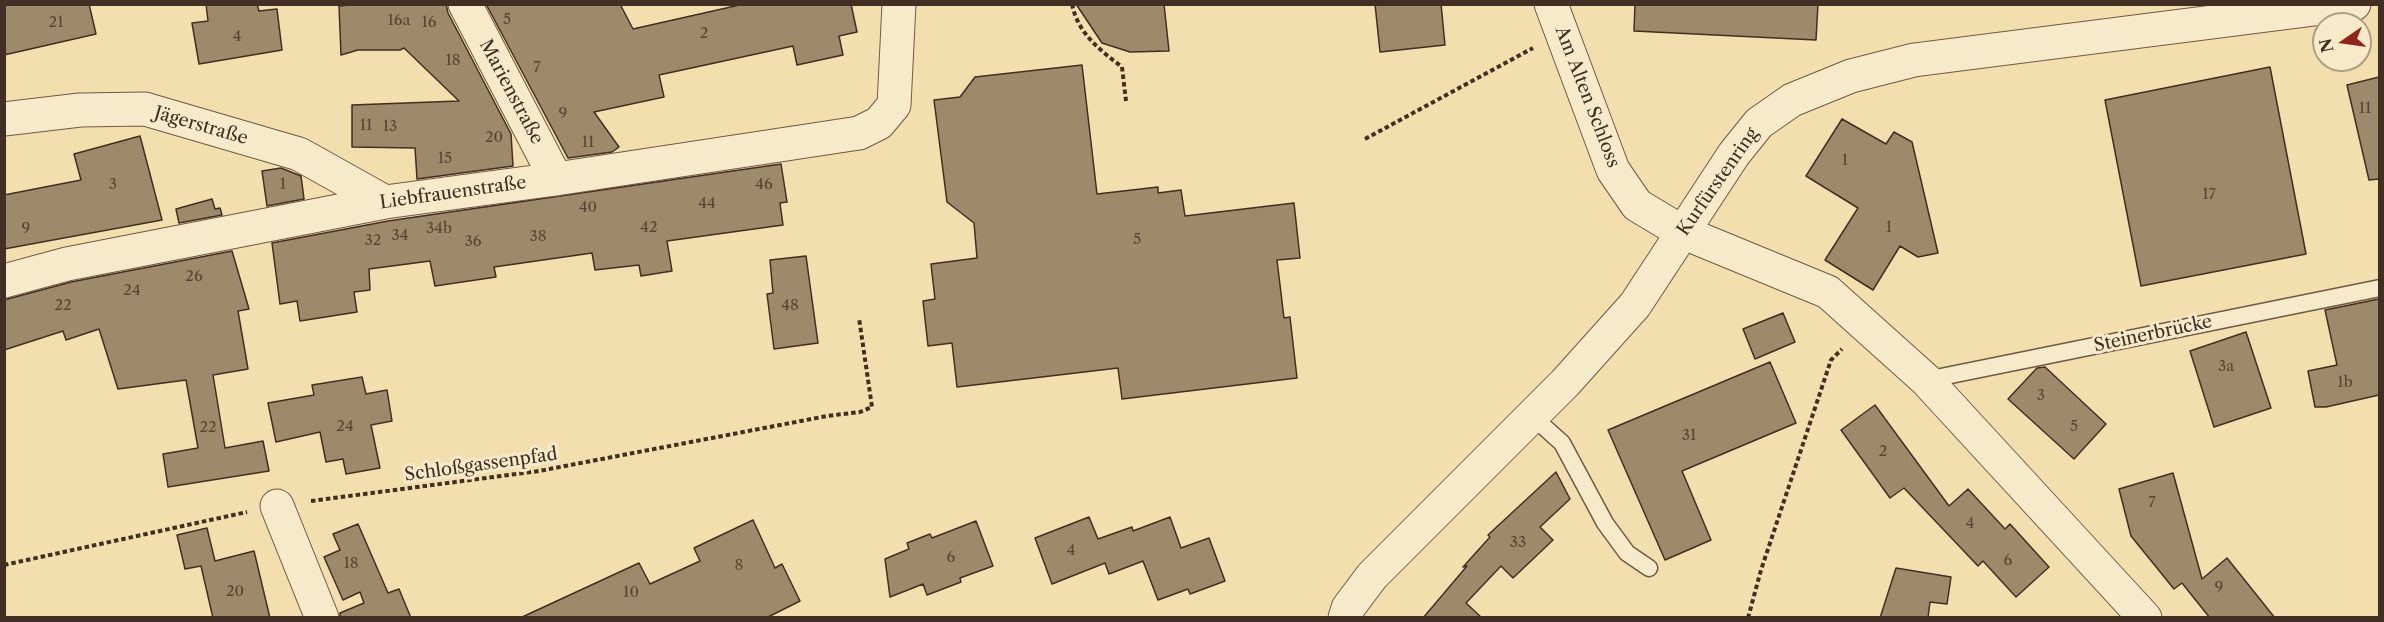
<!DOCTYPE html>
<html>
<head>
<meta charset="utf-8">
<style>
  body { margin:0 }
  #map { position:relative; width:2384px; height:622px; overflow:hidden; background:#f2dfad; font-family:"Libre Caslon Text",serif }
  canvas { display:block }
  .frame { position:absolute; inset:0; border:6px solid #422e23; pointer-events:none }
  .north { position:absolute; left:2312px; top:12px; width:60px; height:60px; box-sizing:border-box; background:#f7eaca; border:2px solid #af9f87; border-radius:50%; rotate:257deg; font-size:16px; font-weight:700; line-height:24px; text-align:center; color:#422e23 }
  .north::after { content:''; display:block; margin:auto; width:21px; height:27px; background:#8f2418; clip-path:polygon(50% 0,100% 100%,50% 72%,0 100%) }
</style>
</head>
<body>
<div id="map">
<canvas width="2384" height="622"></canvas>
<div class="frame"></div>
<div class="north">N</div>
</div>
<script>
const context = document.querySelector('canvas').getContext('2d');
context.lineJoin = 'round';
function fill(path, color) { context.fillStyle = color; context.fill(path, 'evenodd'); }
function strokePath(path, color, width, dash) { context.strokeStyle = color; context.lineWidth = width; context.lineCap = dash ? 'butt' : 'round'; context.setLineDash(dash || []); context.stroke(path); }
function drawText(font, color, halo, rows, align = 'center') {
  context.font = font + ' "Libre Caslon Text",serif'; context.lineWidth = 6; context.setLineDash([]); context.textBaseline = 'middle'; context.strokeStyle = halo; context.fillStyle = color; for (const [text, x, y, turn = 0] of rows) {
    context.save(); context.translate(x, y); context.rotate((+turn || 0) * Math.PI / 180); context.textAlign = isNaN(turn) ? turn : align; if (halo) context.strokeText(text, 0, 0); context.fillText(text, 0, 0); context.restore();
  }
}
const building = new Path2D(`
  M4,4H89L96,34L4,55Z
  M206,4H257L259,11L277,9L282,50L199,64L192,23L208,21Z
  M360,4H446L448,13L511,134L513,166L417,179L415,148L352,147V105L459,101L404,48L400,50H358L341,55L339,6Z
  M486,4H620L633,29L744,4H851L857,32L839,36L843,55L797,65L793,46L659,75L664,97L594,112L619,147L612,152L568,158Z
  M1076,4H1164L1169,51L1130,52L1102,43Z
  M1375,4H1441L1445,45L1380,52Z
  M1635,4H1818L1816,40L1634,31Z
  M1082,65L1097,194L1158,187V193L1181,190L1185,216L1294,203L1300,258L1277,260L1284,318L1290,317L1297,378L1122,399L1118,368L957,387L952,343L928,346L923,301L935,299L931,264L977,258L974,223L947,202L934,100L960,97L975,77Z
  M2270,67L2306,254L2141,286L2105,100Z
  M2379,77V179L2369,180L2347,85Z
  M1842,119L1886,144L1894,132L1912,142L1938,253L1918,257L1900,246L1873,290L1825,260L1858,208L1806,176Z
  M140,136L162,220L4,249V195L81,180L74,154Z
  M781,164L787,202L780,203L783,225L667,241L672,271L641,276L639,265L595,270L592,253L494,267L496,277L435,286L430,261L369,269L370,290L354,292L357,312L300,321L297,301L280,304L272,243L388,221Z
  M281,168L301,176L304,199L267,206L262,171Z
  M212,199L215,209L220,208L222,215L179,223L176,209Z
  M232,251L249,309L238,311L248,369L213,375L225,448L263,441L269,471L168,487L163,454L198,448L186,380L118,389L99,329L66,340L63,331L4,350V300L71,282Z
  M806,256L818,343L774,349L767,294L773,293L770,260Z
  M2379,299V395L2326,407H2315L2308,371L2337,365L2325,310Z
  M1783,313L1795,342L1755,359L1743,329Z
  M2246,332L2271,408L2214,427L2190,351Z
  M1770,362L1796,423L1682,471L1711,540L1665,560L1608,430Z
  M2045,367L2106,424L2074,459L2008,399L2037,368Z
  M362,377L366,394L387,390L392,421L371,425L380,468L346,474L343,459L326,462L320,432L276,442L268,403L314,395L312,385Z
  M1875,405L1949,506L1968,489L2005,529L2010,524L2049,567L2016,597L1983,561L1978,566L1904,488L1890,498L1841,430Z
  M1556,472L1570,499L1540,527L1553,540L1513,578L1501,566L1466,603L1482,618H1423L1467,566L1463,567L1490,537L1488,535Z
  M2173,473L2202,579L2227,558L2275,618H2210L2182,583L2174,589L2131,536L2119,489Z
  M1089,517L1098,539L1132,527L1133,531L1170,517L1181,548L1209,538L1225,581L1190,594L1188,589L1158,600L1143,561L1109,574L1105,563L1052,584L1035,538Z
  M753,520L775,568L782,564L800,601L766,618H520L639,563L650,584L700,561L694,548Z
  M976,521L993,566L960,578L961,582L927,595L923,584L890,597L885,559L909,549L907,543L930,534L932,538Z
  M358,524L388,593L399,589L411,618H340V613L364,603L360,592L343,600L324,557L340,550L333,534Z
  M207,528L215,561L254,551L270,618H213L201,566L185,569L177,535Z
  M1896,568L1951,577L1947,604L1930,602L1928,618H1880Z`);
const path = new Path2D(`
  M1072,4C1078,34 1100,50 1122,67L1126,101
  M1365,139L1533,48
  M311,501L539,471L827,416L860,412L872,407L859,318
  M4,565L247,512
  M1748,618L1761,570L1831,360L1842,349`);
const service = new Path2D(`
  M1926,380L2380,288
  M1532,416L1562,443L1605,523L1627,553L1649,568`);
const minor = new Path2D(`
  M465,4L556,179
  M1551,4L1613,170L1637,205L1682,232L1828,292L1926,380L2145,618
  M4,119L80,110L145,109L299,154L385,202
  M4,281L67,264L385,202L556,179L859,133L879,123L894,105L899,4
  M277,506L322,618
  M1345,618L1348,608L1372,576L1565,383L1635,305L1734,154L1759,123L1792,100L1851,76L1914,60L2354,4`);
const numberNames = [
  ["5",507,20],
  ["16a",399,21],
  ["21",56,23],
  ["16",429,23],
  ["2",704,34],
  ["4",237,37],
  ["18",453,61],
  ["7",537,68],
  ["11",2365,109],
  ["9",563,114],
  ["11",366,126],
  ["13",390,127],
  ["20",494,138],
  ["11",588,143],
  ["15",445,159],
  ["1",1845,161],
  ["3",113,185],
  ["1",283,185],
  ["46",764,185],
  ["17",2209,195],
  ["44",707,204],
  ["40",588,208],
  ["42",649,228],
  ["1",1889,228],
  ["9",26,229],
  ["34b",439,229],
  ["34",400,236],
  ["38",538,237],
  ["5",1137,240],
  ["32",373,241],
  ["36",473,242],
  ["26",194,277],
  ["24",132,291],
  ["22",63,306],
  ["48",790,306],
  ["3a",2226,367],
  ["1b",2345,383],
  ["3",2041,396],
  ["24",345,427],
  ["5",2074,427],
  ["22",208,428],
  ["31",1689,436],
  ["2",1883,452],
  ["7",2152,503],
  ["4",1970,524],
  ["33",1518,543],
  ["4",1071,551],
  ["6",951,558],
  ["6",2008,561],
  ["18",351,564],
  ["8",739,566],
  ["9",2219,588],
  ["20",235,592],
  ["10",631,593]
];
const streetNames = [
  ["Marienstraße",511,92,62],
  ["Am Alten Schloss",1587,97,69],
  ["Jägerstraße",201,126,16],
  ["Kurfürstenring",1718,182,-55],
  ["Liebfrauenstraße",453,193,-8],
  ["Steinerbrücke",2153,334,-12],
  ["Schloßgassenpfad",481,465,-8]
];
fill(building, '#9e8a6b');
strokePath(building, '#422e23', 1.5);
strokePath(service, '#6e5a46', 19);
strokePath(minor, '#6e5a46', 35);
strokePath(path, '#422e23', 4, [4.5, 3]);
strokePath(service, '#f7eaca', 16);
strokePath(minor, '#f7eaca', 33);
drawText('15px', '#594535', null, numberNames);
drawText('18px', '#422e23', '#f7eaca', streetNames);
</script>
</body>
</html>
